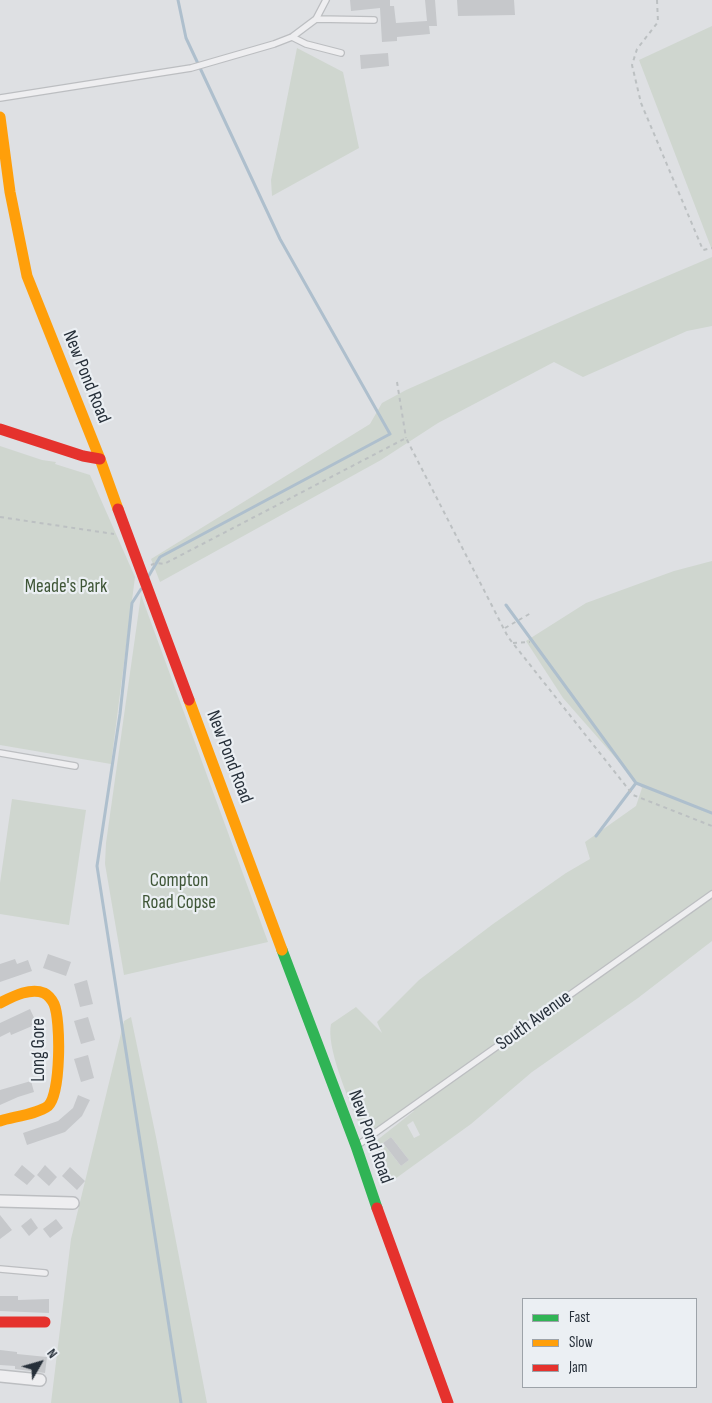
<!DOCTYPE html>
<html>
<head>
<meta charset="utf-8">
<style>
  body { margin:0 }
  #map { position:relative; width:712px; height:1403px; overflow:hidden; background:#dee0e3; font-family:"Sofia Sans Condensed",sans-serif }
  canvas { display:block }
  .legend { position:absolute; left:522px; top:1298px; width:175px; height:90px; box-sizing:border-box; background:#ebeff3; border:1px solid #9da3a9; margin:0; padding:6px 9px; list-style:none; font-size:15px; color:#27303a }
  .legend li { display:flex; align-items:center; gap:10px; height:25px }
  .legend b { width:25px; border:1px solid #9da3a9 }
  .north { position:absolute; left:15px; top:1338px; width:50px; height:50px; -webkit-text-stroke:4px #ebeff3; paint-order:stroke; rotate:52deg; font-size:14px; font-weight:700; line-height:20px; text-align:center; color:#27303a }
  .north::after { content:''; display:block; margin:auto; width:18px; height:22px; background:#27303a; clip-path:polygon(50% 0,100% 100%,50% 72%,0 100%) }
</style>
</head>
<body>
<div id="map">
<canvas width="712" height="1403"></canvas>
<ul class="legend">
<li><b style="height:6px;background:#30b455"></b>Fast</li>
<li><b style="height:6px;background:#ff9f0a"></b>Slow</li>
<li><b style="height:6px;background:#e5322d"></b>Jam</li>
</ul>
<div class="north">N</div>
</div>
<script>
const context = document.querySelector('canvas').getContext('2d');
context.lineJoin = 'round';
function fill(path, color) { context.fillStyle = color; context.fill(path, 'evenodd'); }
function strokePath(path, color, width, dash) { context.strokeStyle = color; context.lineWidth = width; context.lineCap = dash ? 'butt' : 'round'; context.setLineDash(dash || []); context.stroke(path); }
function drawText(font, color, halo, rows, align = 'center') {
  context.font = font + ' "Sofia Sans Condensed",sans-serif'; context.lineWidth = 4.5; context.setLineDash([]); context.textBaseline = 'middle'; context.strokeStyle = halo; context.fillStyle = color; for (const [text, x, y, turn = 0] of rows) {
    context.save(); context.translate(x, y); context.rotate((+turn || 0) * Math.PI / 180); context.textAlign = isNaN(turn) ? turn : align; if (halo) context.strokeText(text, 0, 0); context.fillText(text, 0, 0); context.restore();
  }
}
const green = new Path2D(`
  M712,26V250L639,60Z
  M297,48L343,72L359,148L272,196L271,180Z
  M712,257V326L687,331L583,377L554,362L438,423L381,460L160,582L151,559L370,424L382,403L406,390L580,313Z
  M0,446L42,460L56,462L55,464L90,475L135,577L111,764L0,745Z
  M712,561V941L638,998L532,1072L471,1124L388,1184L376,1141L414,1111L405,1108L376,1129L357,1120C348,1097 326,1047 331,1024L356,1007L382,1033L377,1022L419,980L493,924L566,873L590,859L585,842L636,806L642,788L563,698L526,641L586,603L674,571ZM413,1121L420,1135L414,1138L407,1125ZM391,1137L409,1160L401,1166L383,1143Z
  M141,595L268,942L124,975L105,864L106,843Z
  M12,799L86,810L69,925L0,914V883Z
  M131,1017L156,1137L207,1403H51L71,1239L124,1021Z`);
const stream = new Path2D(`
  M148,577L160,557L390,434L280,239L186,38L178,0
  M141,589L132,603L120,714L97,866L181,1403
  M506,605L636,783L712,813
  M596,836L636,783`);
const building = new Path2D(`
  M350,0H390V6H394L396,23L427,21L425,0H435L437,26H429L430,34L397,37V41L382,42L380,8L351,11Z
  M457,0H514L515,15L458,16Z
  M388,53L389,66L361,69L360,55Z
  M48,954L71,962L66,976L43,968Z
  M15,959L17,964L28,960L32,971L0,982V964Z
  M87,980L93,1004L80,1007L74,984Z
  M30,1009L37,1024L11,1035L10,1032L0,1037V1023Z
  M88,1017L95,1040L81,1044L74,1021Z
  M88,1055L94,1078L81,1082L74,1059Z
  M31,1081L34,1092L18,1097L0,1105V1090Z
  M78,1095L90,1100L82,1116L65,1132L27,1145L23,1133L58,1121L73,1108Z
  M391,1137L409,1160L401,1166L383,1143Z
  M22,1165L35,1176L27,1185L14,1175Z
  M45,1165L57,1177L49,1186L37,1175Z
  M70,1167L85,1181L77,1190L62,1176Z
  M0,1215L12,1230L0,1239Z
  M31,1218L38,1228L29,1236L21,1226Z
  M56,1219L63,1228L50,1238L43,1229Z
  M0,1296H18V1300L49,1299V1313L0,1311Z
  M0,1350L17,1352V1354L47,1357L45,1373L15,1369V1366L0,1365Z`);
const path = new Path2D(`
  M657,0L658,22L637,49L632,65L641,103L703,250L712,248
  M397,382L406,438
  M0,517L114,534
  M151,565L156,563L164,564L406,438L508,637L633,795L712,826
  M505,628L531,613
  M513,643L530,642`);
const lane = new Path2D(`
  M316,19L326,0
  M292,37L306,44L341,53
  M0,98L191,68L274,44L292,37L316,19L374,20
  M0,753L75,766
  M358,1145L712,894
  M0,1269L45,1273`);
const street = new Path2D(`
  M0,1201L73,1203
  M0,1376L40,1380`);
const fast = new Path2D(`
  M282,950L356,1146L377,1208`);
const slow = new Path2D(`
  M0,117L10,192L27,276L100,459L118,509
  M189,700L282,950
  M0,1003C12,997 30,987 44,993C48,995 52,1000 54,1004C61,1020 61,1095 48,1106C38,1114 12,1117 0,1121`);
const jam = new Path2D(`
  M0,429L83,456L100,459
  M118,509L189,700
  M377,1208L448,1403
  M0,1322H45`);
const streetNames = [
  ["New Pond Road",86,377,68],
  ["New Pond Road",229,757,69],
  ["South Avenue",534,1021,-36],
  ["Long Gore",39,1050,-90],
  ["New Pond Road",370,1137,70]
];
const parkNames = [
  ["Meade's Park",66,587],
  ["Compton",179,881],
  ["Road Copse",179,903]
];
fill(green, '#cfd6cf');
strokePath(stream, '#aebfcd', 3);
fill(building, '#c6c8cb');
strokePath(lane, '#bcbec1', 8);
strokePath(street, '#bcbec1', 14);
strokePath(path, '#bcc0c2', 2, [4, 4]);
strokePath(lane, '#eeeef0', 5.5);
strokePath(street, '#eeeef0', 11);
strokePath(fast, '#30b455', 11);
strokePath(slow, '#ff9f0a', 11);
strokePath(jam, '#e5322d', 11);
drawText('19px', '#27303a', '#ebeff3', streetNames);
drawText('19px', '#3e5536', '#ebeff3', parkNames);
</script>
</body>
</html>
